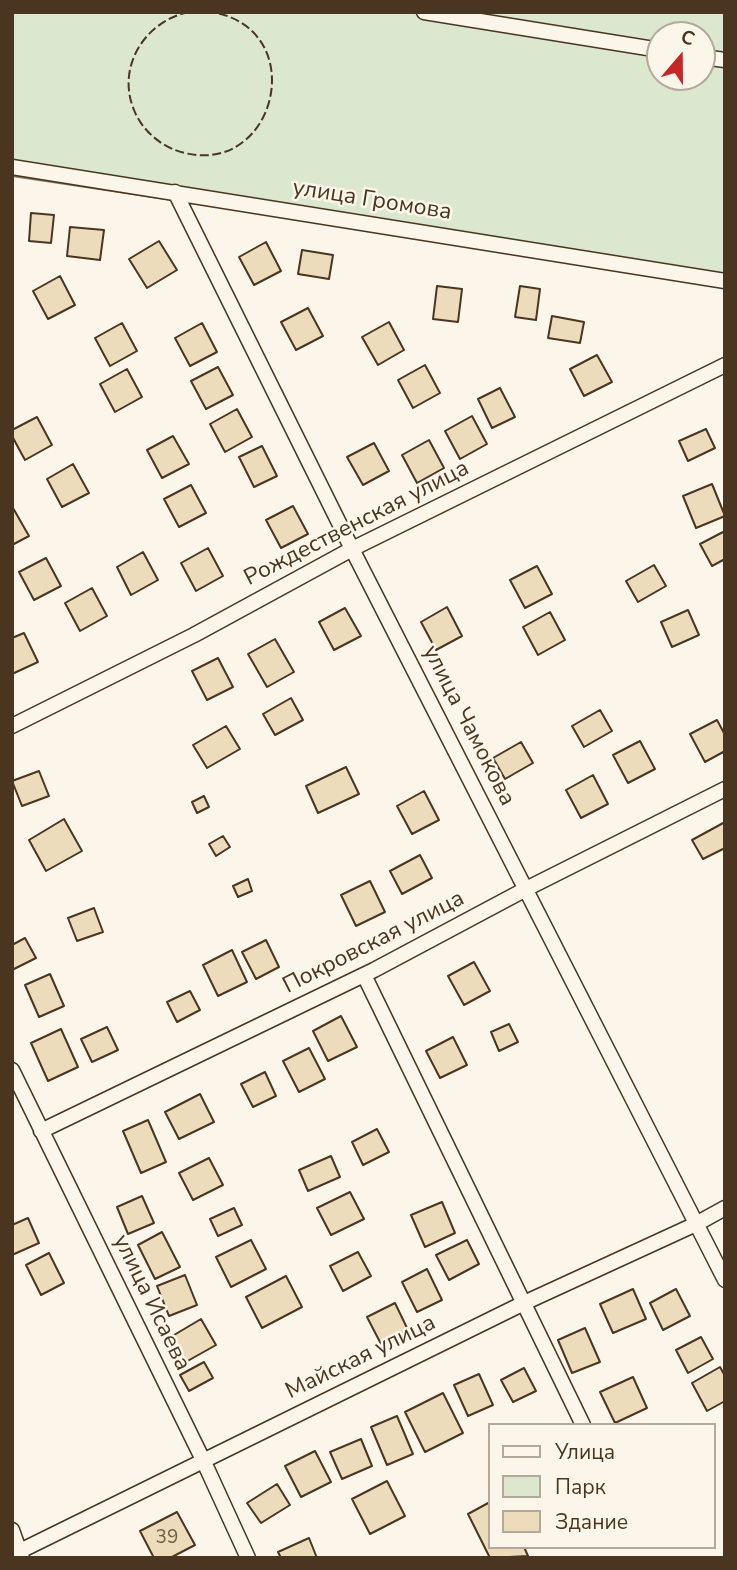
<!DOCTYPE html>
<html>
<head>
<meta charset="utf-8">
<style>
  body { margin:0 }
  #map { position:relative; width:737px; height:1570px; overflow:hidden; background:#fbf6e9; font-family:"Nunito Sans",sans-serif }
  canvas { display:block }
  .frame { position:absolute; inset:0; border:14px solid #4a3520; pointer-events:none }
  .legend { position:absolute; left:488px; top:1423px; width:228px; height:126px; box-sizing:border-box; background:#fbf6e9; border:2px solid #b4a999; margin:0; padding:9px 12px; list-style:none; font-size:21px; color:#4a3520 }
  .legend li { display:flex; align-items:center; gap:14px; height:35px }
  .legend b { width:35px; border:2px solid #b4a999 }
  .north { position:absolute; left:646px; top:21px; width:70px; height:70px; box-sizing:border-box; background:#fbf6e9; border:2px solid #b4a999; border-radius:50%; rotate:20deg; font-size:19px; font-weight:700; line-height:28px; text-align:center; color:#4a3520 }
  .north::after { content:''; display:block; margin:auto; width:24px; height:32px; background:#c62828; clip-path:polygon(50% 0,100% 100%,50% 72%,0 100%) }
</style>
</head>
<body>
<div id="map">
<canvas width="737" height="1570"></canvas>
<div class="frame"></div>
<ul class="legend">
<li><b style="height:9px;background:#fbf6e9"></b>Улица</li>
<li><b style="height:19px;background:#dce7d0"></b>Парк</li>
<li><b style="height:19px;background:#ecdcbc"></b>Здание</li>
</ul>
<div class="north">С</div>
</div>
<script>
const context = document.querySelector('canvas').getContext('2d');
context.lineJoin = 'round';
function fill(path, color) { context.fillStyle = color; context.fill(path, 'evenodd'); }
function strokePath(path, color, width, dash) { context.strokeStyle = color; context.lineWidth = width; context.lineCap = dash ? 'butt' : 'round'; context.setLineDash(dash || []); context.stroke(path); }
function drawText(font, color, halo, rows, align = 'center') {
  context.font = font + ' "Nunito Sans",sans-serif'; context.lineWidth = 5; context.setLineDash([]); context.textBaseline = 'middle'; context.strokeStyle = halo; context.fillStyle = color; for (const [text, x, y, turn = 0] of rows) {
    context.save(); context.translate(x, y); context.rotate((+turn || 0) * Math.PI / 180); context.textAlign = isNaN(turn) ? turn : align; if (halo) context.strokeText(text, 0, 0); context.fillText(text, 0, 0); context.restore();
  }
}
const green = new Path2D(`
  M12,12H725V286L601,264L12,176ZM660,35H702V77H660Z`);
const building = new Path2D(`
  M31,213L54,215L51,243L29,241Z
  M70,227L104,230L100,260L67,256Z
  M159,241L177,270L147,288L129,259Z
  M266,242L281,271L254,285L239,257Z
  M302,250L333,255L329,279L298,274Z
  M60,276L75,305L48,319L33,291Z
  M437,286L462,289L458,322L433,319Z
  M520,286L540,289L536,320L515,317Z
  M308,308L323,336L296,350L281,322Z
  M552,316L584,322L580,343L548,338Z
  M389,322L404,350L378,365L362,337Z
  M122,323L137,351L110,366L95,338Z
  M202,323L217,352L190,366L175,338Z
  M597,355L612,382L584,396L570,369Z
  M425,365L440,393L413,408L398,380Z
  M218,367L233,395L206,409L191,381Z
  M127,369L142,397L115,412L100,384Z
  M500,388L515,417L492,428L478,399Z
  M237,409L252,437L225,452L210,424Z
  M472,416L487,444L460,459L445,431Z
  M37,417L52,445L25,460L12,436V430Z
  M706,429L715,448L688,461L679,441Z
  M173,436L189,464L162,478L147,450Z
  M429,440L444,468L417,483L402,455Z
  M374,443L389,471L363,485L347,457Z
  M262,446L277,476L254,487L239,457Z
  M73,464L89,493L62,507L47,479Z
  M712,484L725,516L696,528L683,496Z
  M191,485L206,513L179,527L164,499Z
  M293,506L308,534L281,548L266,520Z
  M13,508L29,536L12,545V509Z
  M725,531V559L712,566L700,544Z
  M208,548L223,576L196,591L181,563Z
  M143,552L158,580L131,595L117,567Z
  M46,558L61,586L34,600L19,572Z
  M654,565L666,586L638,602L626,581Z
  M537,566L552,594L525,608L510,580Z
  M92,588L107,616L80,631L65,603Z
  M447,607L462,636L436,650L421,622Z
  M345,608L361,636L334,650L319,622Z
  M688,610L699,635L672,647L661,622Z
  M550,612L565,640L538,655L523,627Z
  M24,633L38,662L12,674V638Z
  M275,639L294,672L267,687L248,654Z
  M218,658L233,687L207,700L192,671Z
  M291,698L303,720L275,735L263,714Z
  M600,710L612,731L584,747L572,726Z
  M717,720L725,735V751L705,762L690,734Z
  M226,726L240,749L207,768L193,745Z
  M640,741L655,769L628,783L613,755Z
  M521,742L533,763L505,779L493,758Z
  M346,767L359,794L318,813L306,786Z
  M39,771L49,796L22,806L12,781Z
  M593,775L608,804L581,818L566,790Z
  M424,791L439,820L412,834L397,806Z
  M204,796L209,807L197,813L192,802Z
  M64,819L82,851L46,871L29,840Z
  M725,822V848L703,859L692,840Z
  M223,836L230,847L216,856L209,844Z
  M420,855L432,878L402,894L390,871Z
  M248,879L252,891L238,897L233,886Z
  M370,881L385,912L356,926L341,895Z
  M94,908L103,932L77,941L68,918Z
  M25,938L36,958L12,970V945Z
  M266,940L279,967L256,979L242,952Z
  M232,950L247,982L218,996L203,965Z
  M474,962L490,991L464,1005L448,976Z
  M50,974L64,1006L39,1017L25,985Z
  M190,991L200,1010L177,1022L167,1002Z
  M341,1016L357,1047L328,1061L313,1031Z
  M509,1024L518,1042L499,1051L491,1032Z
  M107,1027L118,1050L92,1062L81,1039Z
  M61,1029L78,1067L48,1081L31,1043Z
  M453,1037L467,1065L440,1078L426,1051Z
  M309,1048L325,1079L299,1092L283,1061Z
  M265,1072L276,1096L253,1107L241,1084Z
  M200,1094L214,1122L179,1139L165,1112Z
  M148,1120L166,1162L141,1173L123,1131Z
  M377,1129L389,1152L363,1165L352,1142Z
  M331,1156L340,1177L308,1191L299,1170Z
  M209,1158L223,1185L193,1200L179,1173Z
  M350,1192L364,1219L331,1235L317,1208Z
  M142,1196L154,1223L128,1234L117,1207Z
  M442,1202L455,1233L425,1247L411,1215Z
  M234,1208L242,1225L218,1236L210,1219Z
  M28,1218L39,1243L12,1255V1225Z
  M162,1232L180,1267L155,1279L138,1245Z
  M251,1240L266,1269L231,1287L216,1257Z
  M467,1240L479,1264L449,1280L436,1255Z
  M358,1252L371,1276L343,1291L330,1266Z
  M49,1253L64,1283L41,1295L26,1265Z
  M427,1269L442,1300L417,1312L402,1282Z
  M185,1275L197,1305L169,1316L157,1286Z
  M286,1276L302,1307L262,1328L246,1297Z
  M633,1289L646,1319L613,1333L600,1304Z
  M676,1289L690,1316L663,1330L650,1303Z
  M395,1303L408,1330L381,1344L367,1317Z
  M201,1319L216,1345L184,1363L169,1338Z
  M585,1328L600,1362L572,1373L558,1340Z
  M701,1337L713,1359L688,1373L676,1350Z
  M204,1362L213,1378L189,1391L180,1375Z
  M720,1367L725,1376V1401L707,1411L692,1383Z
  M524,1368L536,1391L513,1402L501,1380Z
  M479,1374L493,1405L468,1416L454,1385Z
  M633,1377L647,1408L615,1423L600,1392Z
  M443,1393L463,1433L425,1452L405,1412Z
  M397,1416L413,1454L387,1465L371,1427Z
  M361,1439L372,1466L342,1479L330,1452Z
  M315,1451L331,1482L301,1497L285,1466Z
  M387,1481L405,1516L370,1534L352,1499Z
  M277,1484L290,1505L261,1523L247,1503Z
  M490,1502V1547H524L528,1556L490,1558L468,1514Z
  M177,1512L195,1545L170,1558H154L140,1531Z
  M309,1538L317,1558H281L278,1552Z`);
const street = new Path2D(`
  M424,12L660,50
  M702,57L725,60
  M12,167L725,281
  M175,192L352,549L725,1280
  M12,726L194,635L352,549L725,365
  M364,975L583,1425
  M12,1070L204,1462L248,1558
  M41,1131L374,970L526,889L725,789
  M12,1530L22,1558
  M12,1555L524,1303L696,1224L725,1208`);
const fence = new Path2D(`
  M189,12C145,21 116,67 134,110C141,128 157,143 175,150C274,186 315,30 212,12`);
const numberNames = [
  ["39",167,1538]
];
const streetNames = [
  ["улица Громова",372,201,9],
  ["Рождественская улица",357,524,-27],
  ["улица Чамокова",468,726,63],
  ["Покровская улица",374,943,-27],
  ["улица Исаева",151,1303,64],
  ["Майская улица",361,1358,-26]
];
fill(green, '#dce7d0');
strokePath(green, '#887966', 2);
fill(building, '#ecdcbc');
strokePath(building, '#4a3520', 2);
strokePath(street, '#4a3520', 17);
strokePath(street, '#fbf6e9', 14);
strokePath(fence, '#4a3520', 2, [9, 3.5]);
drawText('19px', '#725f47', null, numberNames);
drawText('23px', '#4a3520', '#fbf6e9', streetNames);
</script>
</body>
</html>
